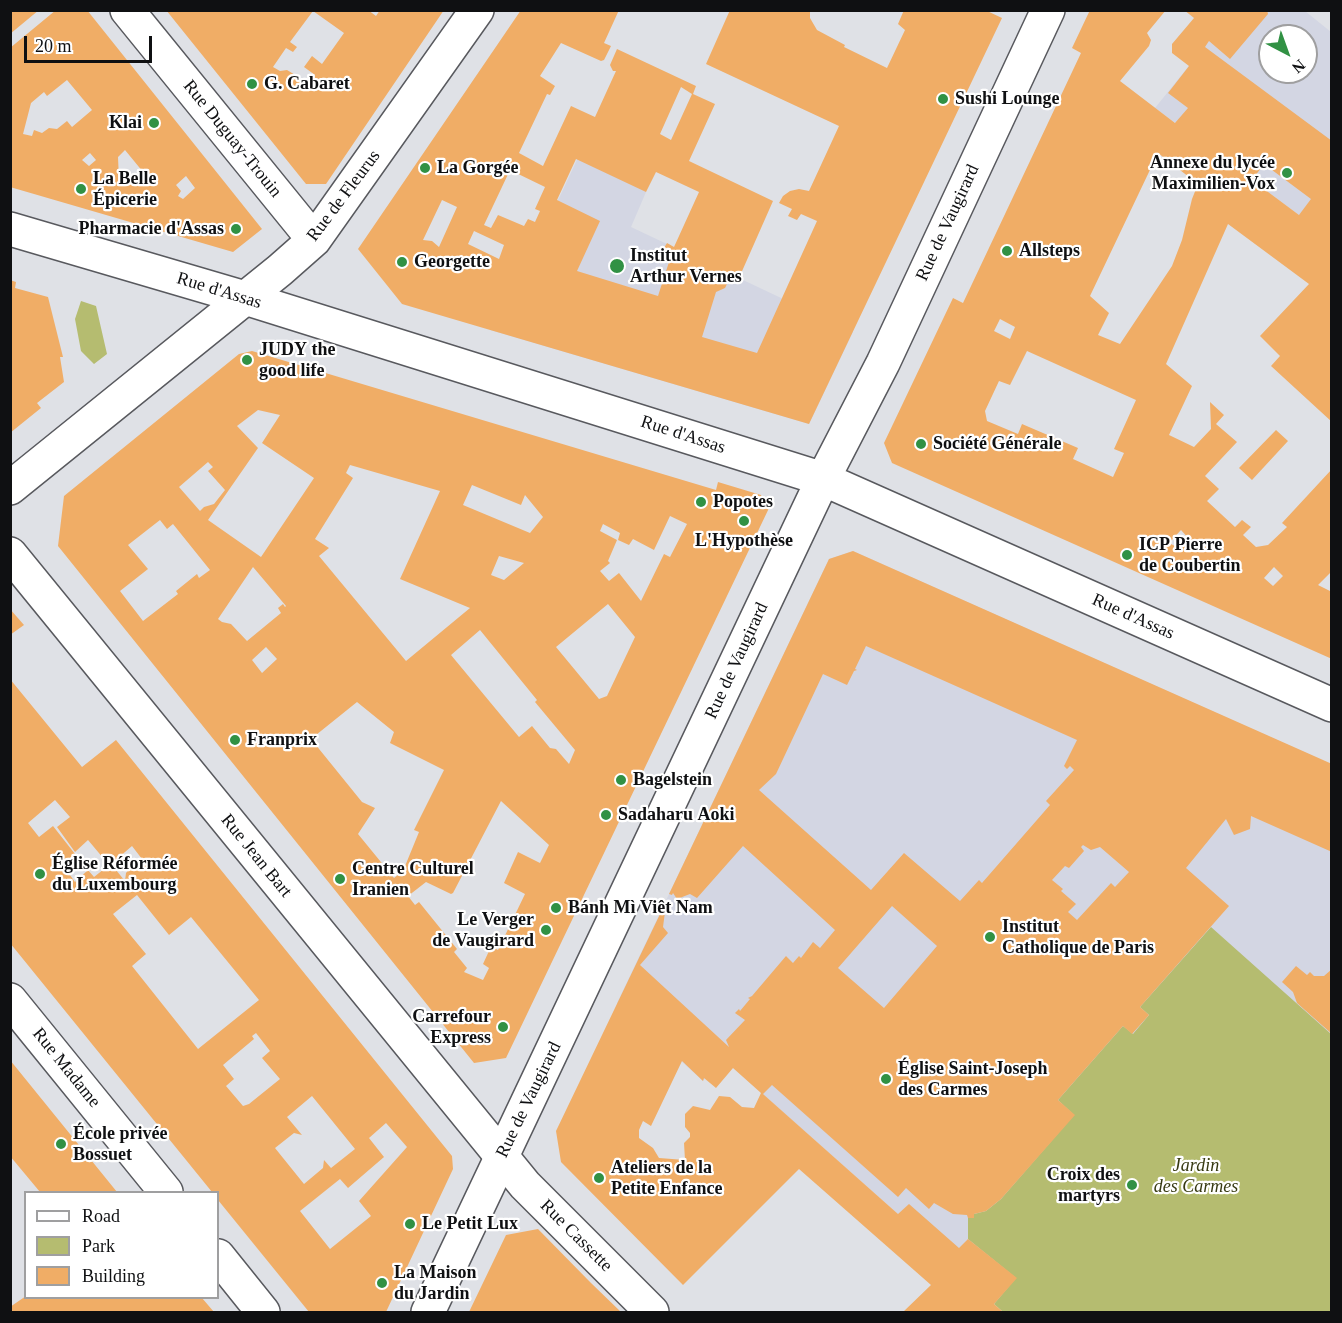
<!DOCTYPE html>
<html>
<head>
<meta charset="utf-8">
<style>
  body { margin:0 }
  #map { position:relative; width:1342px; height:1323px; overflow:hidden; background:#dfe1e6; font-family:Georgia,serif }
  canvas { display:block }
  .frame { position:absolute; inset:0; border:12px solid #0f1012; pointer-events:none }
  .legend { position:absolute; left:24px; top:1191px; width:195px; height:108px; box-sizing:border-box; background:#fff; border:2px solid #9f9fa0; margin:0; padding:8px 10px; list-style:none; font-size:18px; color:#0f1012 }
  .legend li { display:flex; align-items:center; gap:12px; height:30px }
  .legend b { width:30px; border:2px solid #9f9fa0 }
  .north { position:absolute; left:1258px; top:24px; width:60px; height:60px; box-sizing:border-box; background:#fff; border:2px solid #9f9fa0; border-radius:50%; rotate:139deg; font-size:16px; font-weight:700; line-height:24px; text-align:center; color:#0f1012 }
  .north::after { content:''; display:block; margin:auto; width:21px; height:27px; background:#319144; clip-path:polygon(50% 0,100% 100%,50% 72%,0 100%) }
  .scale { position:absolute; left:24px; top:36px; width:128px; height:27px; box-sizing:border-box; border:3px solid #0f1012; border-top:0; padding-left:8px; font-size:18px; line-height:21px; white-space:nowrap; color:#0f1012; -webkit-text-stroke:4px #fff; paint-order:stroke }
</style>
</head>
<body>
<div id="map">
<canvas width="1342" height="1323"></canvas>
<div class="frame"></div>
<ul class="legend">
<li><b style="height:8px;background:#fff"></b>Road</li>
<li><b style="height:16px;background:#b5bc70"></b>Park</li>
<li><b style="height:16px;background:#f0ad66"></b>Building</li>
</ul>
<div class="north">N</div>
<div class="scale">20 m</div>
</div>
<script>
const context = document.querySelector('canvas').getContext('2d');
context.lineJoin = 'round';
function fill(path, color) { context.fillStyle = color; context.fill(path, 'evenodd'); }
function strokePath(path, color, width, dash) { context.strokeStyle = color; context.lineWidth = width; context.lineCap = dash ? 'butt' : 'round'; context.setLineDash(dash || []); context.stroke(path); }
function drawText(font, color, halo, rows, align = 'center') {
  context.font = font + ' Georgia,serif'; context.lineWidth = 4.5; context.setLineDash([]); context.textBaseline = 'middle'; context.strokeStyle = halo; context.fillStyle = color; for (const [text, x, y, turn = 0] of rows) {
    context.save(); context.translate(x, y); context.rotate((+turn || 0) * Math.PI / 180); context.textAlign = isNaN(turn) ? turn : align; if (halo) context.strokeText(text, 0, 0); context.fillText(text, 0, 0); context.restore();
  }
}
const built = new Path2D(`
  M1233,11H1305L1331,32V239L1155,108ZM1270,36H1306V72H1270Z
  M596,119L646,192L631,227L853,332L809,424L490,330L561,194Z
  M853,551L1331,764V1312H1003L898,1214L722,1058L703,1081L617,1003L829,559Z`);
const green = new Path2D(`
  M81,301L96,306L107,354L94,364L81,351L75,319Z
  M1211,927L1331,1034V1312H1003L994,1304L1016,1278L968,1239V1218H974V1214L986,1211L1001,1199L1074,1115L1058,1100L1123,1026L1133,1034L1149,1015L1140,1007Z`);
const building = new Path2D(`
  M10,10H39L10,34Z
  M56,10H87L262,229L233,252L10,187V48ZM67,80L92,110L72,127L67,121L57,129L49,128L42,133L34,130L32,136L23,134L31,103L44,92L47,96ZM125,150L148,178L140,185L119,180L118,157ZM90,153L96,160L89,166L82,160ZM186,176L195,188L183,199L178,196L181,191L176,185Z
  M166,10H368L376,16L380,10H444L326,184H306ZM313,11L344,33L322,64L312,56L304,67L315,75L306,89L302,86L301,80L297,76L287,70L280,71L273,67L286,48L293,52L297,47L290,42Z
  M521,10H619L604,43L611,46L604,60L601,61L561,43L540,76L555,86L550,95L547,94L519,153L543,166L571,106L595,117L616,71H613L610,65L617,49L696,86L693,94L715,104L689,161L773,201L739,278L732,274L725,288L716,292L702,337L757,353L817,221L801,214L797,220L788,216L792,209L779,203L783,196L790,191L799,189L809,191L839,126L706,64L730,10H810V18L817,30L845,45L844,47L887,68L905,30L898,24L904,10H985L1002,18L809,424L402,304L358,249ZM681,87L692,94L671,140L660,134ZM576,159L646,192L656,172L699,192L674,247L667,243L658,258L669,262L658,296L577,271L600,221L557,200ZM510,170L545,187L535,209L540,211L535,222L528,219L524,226L498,215L491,228L484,225ZM442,200L457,207L439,247L432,241L423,240ZM474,231L504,245L499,259L468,244Z
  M1090,10H1166L1147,33L1151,40L1149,46L1120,81L1175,123L1188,108L1168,93L1189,66L1172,53V44L1194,18L1184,10H1267L1268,14L1230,59L1209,41L1205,47L1332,141V422L1271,366L1280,356L1260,336L1309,284L1228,224L1166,364L1192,386L1169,435L1194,447L1211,429L1210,402L1224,415L1216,424L1237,442L1205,476L1219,489L1207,501L1235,527L1242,520L1251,527L1243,535L1256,547L1268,545L1287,527L1282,523L1332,469V571L1318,585L1332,592V659L892,463L884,443L953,298L963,303L1081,53L1072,48ZM1158,153L1198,184L1192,199L1182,240L1172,266L1120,344L1098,335L1109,313L1090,296ZM1264,164L1311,199L1299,215L1252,180ZM1000,319L1015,327L1010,339L994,331ZM1027,351L1136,400L1114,449L1124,453L1113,477L1073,459L1078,448L1022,424L1018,434L987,421L985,411L999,381L1010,385ZM1181,530L1190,540L1181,549L1169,543ZM1274,567L1283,576L1273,586L1264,578Z
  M10,280L16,282L15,288L48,297L63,357H60L64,382L37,403L41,408L10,433Z
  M252,351L716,490L718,482L761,495L764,503L770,506L506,1058L474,1063L58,546L64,496L239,354ZM258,410L280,415L262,443L314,478L261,557L208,520L258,448L237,426ZM208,462L213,467L208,471L225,490L214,504L204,507L200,511L179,487ZM350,465L440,491L400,579L470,608L406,661L319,556L329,548L315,539L353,478L346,473ZM472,485L521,505L525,495L543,517L530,533L463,505ZM670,516L687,524L670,557L664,554L641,601L619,573L609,581L600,571L610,563L608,561L617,540L600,531L603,524L620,533L618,540L629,545L633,539L654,550ZM160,520L167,529L173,524L210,570L199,578L197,574L176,591L178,594L143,621L120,591L148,569L128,545ZM499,556L524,563L504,580L491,575ZM253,567L286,606L285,607L283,604L278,608L281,613L247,641L231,624L222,622L218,619ZM608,604L635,637L607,696L599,699L556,647ZM480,630L537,700L535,702L575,750L569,764L556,749L550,748L532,726L519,737L451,655ZM266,647L277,659L262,673L252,660ZM357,702L394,732L390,743L444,770L414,830L419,832L403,871L394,878L358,834L375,808L362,802L311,739ZM501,801L549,845L540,863L518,852L504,883L525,894L498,950L480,941L477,945L489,951L483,964L489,968L483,980L464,972L467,968L454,952L457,949L419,902L415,905L408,896L426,882L451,894L453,893Z
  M1276,430L1288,441L1252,480L1239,468Z
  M853,551L1332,764V852L1251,816L1250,829L1234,835L1226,819L1186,868L1229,906L1140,1007L1149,1015L1132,1034L1123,1026L1058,1100L1075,1115L1001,1199L986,1211L974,1214V1218H968L967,1215L953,1214L934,1203L929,1209L906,1188L898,1197L772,1085L763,1094L898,1214L909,1204L959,1248L968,1239L1017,1278L994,1304L1003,1312H903L931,1285L799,1169L683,1285L561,1162L556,1131L661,912H665L663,927L668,933L640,965L729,1047L726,1040L745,1020L735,1013L739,1009L740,1011L750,999L748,998L752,996L786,956L793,963L799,956L801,958L813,942L820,948L835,930L743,846L697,898L690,894L677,899L673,893L672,895L669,894L829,559ZM866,646L1077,740L1064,766L1067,769L1070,766L1074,770L1046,801L1050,805L982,883L979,880L960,901L904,853L871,890L759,790L776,774L823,674L847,685L854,671L857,670L855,669ZM1083,845L1091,850L1100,847L1129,872L1115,887L1111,883L1077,920L1068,912L1076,904L1061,891L1063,889L1052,880L1065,866L1069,868L1084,851L1081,847ZM892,906L937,946L884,1008L838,968ZM682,1061L703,1081L704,1078L716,1088L733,1068L761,1093L754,1108L742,1107L730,1097L719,1096L710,1110L693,1106L685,1114V1127L690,1133V1137L684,1143L685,1160L659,1158L653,1148L639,1138V1130L643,1121L651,1126Z
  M10,609L24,625L10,635Z
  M10,679L82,767L116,740L452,1156L453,1169L386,1312H309L218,1200V1192H212L10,943ZM55,800L70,817L57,827L75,852L88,840L109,865L94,877L88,870L75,882L62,864L75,854L53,826L39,837L28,823ZM132,846L142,859L138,863L136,861L126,873L125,881L111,864ZM137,895L169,935L191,917L259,1000L198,1049L132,966L146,954L113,914ZM256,1033L270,1051L262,1058L280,1079L249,1104L243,1106L226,1086L234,1079L223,1065L254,1039L252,1036ZM312,1096L355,1149L331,1168L324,1160L323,1168L304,1184L275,1148L294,1133L302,1135L287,1117ZM386,1123L407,1147L359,1201L371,1216L330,1249L300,1211L340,1179L348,1188L384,1157L369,1138Z
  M1296,966L1307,975L1310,972L1314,976H1324L1332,969V1034L1297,1003L1293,992L1282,982Z
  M10,1060L117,1192H40L10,1156Z
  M538,1229L591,1283L621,1312H469L506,1235Z
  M26,1296V1298H202L214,1312H10V1307Z`);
const street = new Path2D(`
  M127,10L314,240
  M10,488L280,270L314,240L477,10
  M10,554L525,1185L652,1312
  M10,1000L166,1192
  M218,1256L263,1312`);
const secondary = new Path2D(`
  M10,229L245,298L823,479L1332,705
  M428,1312L823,479L883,363L1048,10`);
const markers = [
  [252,84,6,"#319144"],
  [943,99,6,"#319144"],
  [154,123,6,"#319144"],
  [425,168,6,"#319144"],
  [1287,173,6,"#319144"],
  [81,189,6,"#319144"],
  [236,229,6,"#319144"],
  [1007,251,6,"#319144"],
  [402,262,6,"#319144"],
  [617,266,8,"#319144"],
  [247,360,6,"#319144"],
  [921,444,6,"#319144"],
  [701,502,6,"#319144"],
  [744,521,6,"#319144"],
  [1127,555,6,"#319144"],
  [235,740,6,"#319144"],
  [621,780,6,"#319144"],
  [606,815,6,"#319144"],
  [40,874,6,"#319144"],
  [340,879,6,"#319144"],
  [556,908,6,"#319144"],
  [546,930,6,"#319144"],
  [990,937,6,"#319144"],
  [503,1027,6,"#319144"],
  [886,1079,6,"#319144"],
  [61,1144,6,"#319144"],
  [599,1178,6,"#319144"],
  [1132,1185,6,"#319144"],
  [410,1224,6,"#319144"],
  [382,1283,6,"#319144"]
];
const poiNames = [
  ["G. Cabaret",264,84],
  ["Sushi Lounge",955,99],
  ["Klai",142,123,"right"],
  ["Annexe du lycée",1275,163,"right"],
  ["Maximilien-Vox",1275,184,"right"],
  ["La Gorgée",437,168],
  ["La Belle",93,179],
  ["Épicerie",93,200],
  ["Pharmacie d'Assas",224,229,"right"],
  ["Allsteps",1019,251],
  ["Institut",630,256],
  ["Arthur Vernes",630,277],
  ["Georgette",414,262],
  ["JUDY the",259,350],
  ["good life",259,371],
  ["Société Générale",933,444],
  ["Popotes",713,502],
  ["L'Hypothèse",744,541,"center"],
  ["ICP Pierre",1139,545],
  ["de Coubertin",1139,566],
  ["Franprix",247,740],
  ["Bagelstein",633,780],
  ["Sadaharu Aoki",618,815],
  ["Église Réformée",52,864],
  ["du Luxembourg",52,885],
  ["Centre Culturel",352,869],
  ["Iranien",352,890],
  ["Bánh Mì Viêt Nam",568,908],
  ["Le Verger",534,920,"right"],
  ["de Vaugirard",534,941,"right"],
  ["Institut",1002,927],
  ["Catholique de Paris",1002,948],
  ["Carrefour",491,1017,"right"],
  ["Express",491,1038,"right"],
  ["Église Saint-Joseph",898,1069],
  ["des Carmes",898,1090],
  ["École privée",73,1134],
  ["Bossuet",73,1155],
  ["Ateliers de la",611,1168],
  ["Petite Enfance",611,1189],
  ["Croix des",1120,1175,"right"],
  ["martyrs",1120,1196,"right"],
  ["Le Petit Lux",422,1224],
  ["La Maison",394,1273],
  ["du Jardin",394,1294]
];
const streetNames = [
  ["Rue Duguay-Trouin",232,139,51],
  ["Rue de Fleurus",344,196,-53],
  ["Rue de Vaugirard",948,223,-65],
  ["Rue d'Assas",219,291,17],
  ["Rue d'Assas",683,435,18],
  ["Rue d'Assas",1133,617,24],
  ["Rue de Vaugirard",737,661,-65],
  ["Rue Jean Bart",256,856,51],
  ["Rue Madame",66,1068,51],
  ["Rue de Vaugirard",529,1100,-64],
  ["Rue Cassette",576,1236,45]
];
const parkNames = [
  ["Jardin",1196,1166],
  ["des Carmes",1196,1187]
];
fill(built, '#d3d6e3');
fill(green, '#b5bc70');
fill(building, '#f0ad66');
strokePath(street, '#58595e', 36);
strokePath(secondary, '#58595e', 36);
strokePath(street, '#fff', 33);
strokePath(secondary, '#fff', 33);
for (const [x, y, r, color] of markers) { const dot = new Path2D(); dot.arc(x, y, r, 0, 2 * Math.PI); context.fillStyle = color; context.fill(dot); strokePath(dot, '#fff', 2); }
drawText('bold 18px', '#0f1012', '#fff', poiNames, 'left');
drawText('18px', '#0f1012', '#fff', streetNames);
drawText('italic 18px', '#373a12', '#fff', parkNames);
</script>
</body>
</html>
